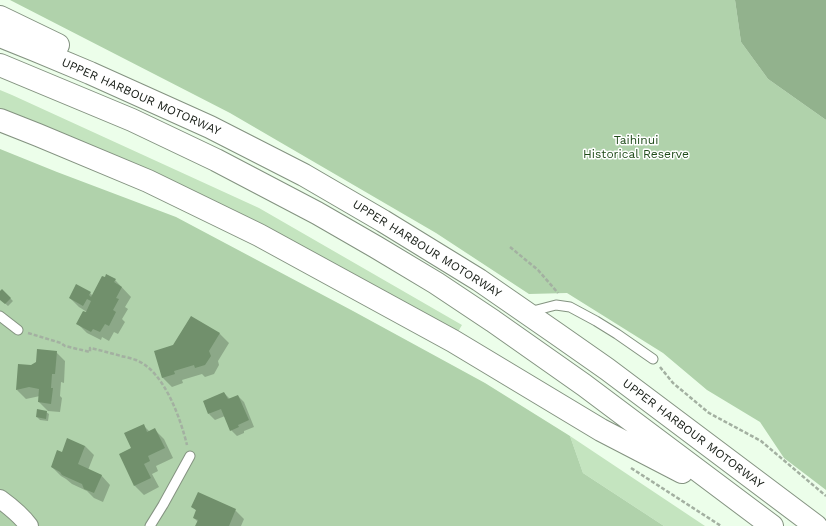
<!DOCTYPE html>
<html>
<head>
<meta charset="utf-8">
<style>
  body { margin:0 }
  canvas { display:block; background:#ecfeea }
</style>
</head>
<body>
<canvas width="826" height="526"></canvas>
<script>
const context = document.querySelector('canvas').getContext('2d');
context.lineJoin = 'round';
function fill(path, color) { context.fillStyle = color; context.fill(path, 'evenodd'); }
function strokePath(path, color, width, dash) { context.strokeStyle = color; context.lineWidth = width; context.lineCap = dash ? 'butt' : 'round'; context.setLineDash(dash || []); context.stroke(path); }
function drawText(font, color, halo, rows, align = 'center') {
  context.font = font + ' "Work Sans",sans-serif'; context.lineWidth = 3; context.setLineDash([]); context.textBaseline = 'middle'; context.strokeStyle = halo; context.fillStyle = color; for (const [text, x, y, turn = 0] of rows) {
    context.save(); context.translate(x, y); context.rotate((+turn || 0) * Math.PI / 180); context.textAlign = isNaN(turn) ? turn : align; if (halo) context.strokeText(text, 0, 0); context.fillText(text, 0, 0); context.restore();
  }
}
const green = new Path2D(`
  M0,90L12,95L259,208L462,325L456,335L0,111Z
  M570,436L705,526H664L583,473Z`);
const forest = new Path2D(`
  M10,0H735L741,42L768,79L826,120V490L784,458L760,422L707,390L663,353L567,293L529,294L436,233L230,113Z
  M0,149L57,172L176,217L353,311L485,383L570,436L583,473L664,526H0Z`);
const water = new Path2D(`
  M735,0H826V120L768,79L741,42Z`);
const shadow = new Path2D(`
  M115,280L131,297L125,307L128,309L122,319L125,322L118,334L114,332L109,341L102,337L101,340L87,333L78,324L87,312L79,307L70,298L90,293L93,296Z
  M2,290L13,301L8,306L0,299V292Z
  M191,318L220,334L229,343L218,361L219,365L214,374L205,377L202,374L182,380L183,383L172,387L163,378L155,352L174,345Z
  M56,352L65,361L64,383L61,382L60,396L62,398L60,412L48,411L39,402L40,396L26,399L17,390L31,367Z
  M224,393L230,399L238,396L244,402L254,427L244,431V433L237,436L231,430L225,416L215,420L209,414Z
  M46,412L49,414L48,421L40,420L37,417Z
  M143,425L150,432L155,430L164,439L173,458L156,466L158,471L152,474L159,487L144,495L135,486L132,448Z
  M85,446L94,455L88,470L101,475L110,485L103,502L94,498L87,491L72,484L66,479L61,476L52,467L63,454Z
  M193,507L235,510L244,519L241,526H196L198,522L194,518L197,511Z`);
const building = new Path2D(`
  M106,274L116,279L114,282L122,287L116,298L119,299L113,310L116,312L109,326L105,324L100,332L93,329L91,332L76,324L83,311L86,312L91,301L87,299L83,306L69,298L76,284L91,292L89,295L91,297L102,276L105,277Z
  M2,289L11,298L5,304L0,300V291Z
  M191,316L220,333L209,351L211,356L205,365L195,368L194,365L174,371L175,374L162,378L154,351L173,345Z
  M37,349L57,351L55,374H52L51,388H53L51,404L38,402L39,389L29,387L16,390L18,364L31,365L36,362Z
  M224,392L228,399L238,395L249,420L238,425L239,427L230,431L221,409L208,414L203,401Z
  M37,409L47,411L46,419L36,417Z
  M144,424L147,432L155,428L165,448L148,456L150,461L144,464L151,478L134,486L119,454L131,448L124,433Z
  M67,438L85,446L78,464L102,475L94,493L84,489L82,484L62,475L60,472L51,467L57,450L62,452Z
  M198,492L236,509L229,526H195L198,520L193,518L196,510L191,507Z`);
const path = new Path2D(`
  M510,247L538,270L558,293
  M28,333L61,343L65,346L90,352V348C100,350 110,353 121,356C125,357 131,358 136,360C164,371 180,417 187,445
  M660,367L673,383L709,413L761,441L826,496
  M631,468L721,526`);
const lane = new Path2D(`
  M529,312L556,305L570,307L596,321L617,334L653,359
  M0,316L18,330
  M150,526L163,505L190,456`);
const street = new Path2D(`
  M0,499C11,507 21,515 29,526`);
const highway = new Path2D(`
  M0,17L58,45
  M0,36L35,50L90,73L210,127L304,175L383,221L479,280L557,334L607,369L816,526
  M0,65L132,120L216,160L317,213L376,247L436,283L493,321L584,385L772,526
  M0,120L38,135L148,181L259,235L453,341L601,430L682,472`);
const streetNames = [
  ["UPPER HARBOUR MOTORWAY",141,97,24],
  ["UPPER HARBOUR MOTORWAY",427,249,32],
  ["UPPER HARBOUR MOTORWAY",693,434,37]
];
const parkNames = [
  ["Taihinui",636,140],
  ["Historical Reserve",636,154]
];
fill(green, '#c4e4bf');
fill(forest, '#b0d2ab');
fill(water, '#92b28d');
fill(shadow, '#0003');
fill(building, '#71906c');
strokePath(lane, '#849381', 11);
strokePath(street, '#849381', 20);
strokePath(highway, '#849381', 24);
strokePath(path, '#a3b0a1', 2.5, [4, 2]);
strokePath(lane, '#fff', 9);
strokePath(street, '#fff', 18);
strokePath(highway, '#fff', 22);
drawText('12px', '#151b14', '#fff', streetNames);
drawText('12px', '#1f4b19', '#fff', parkNames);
</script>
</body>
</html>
